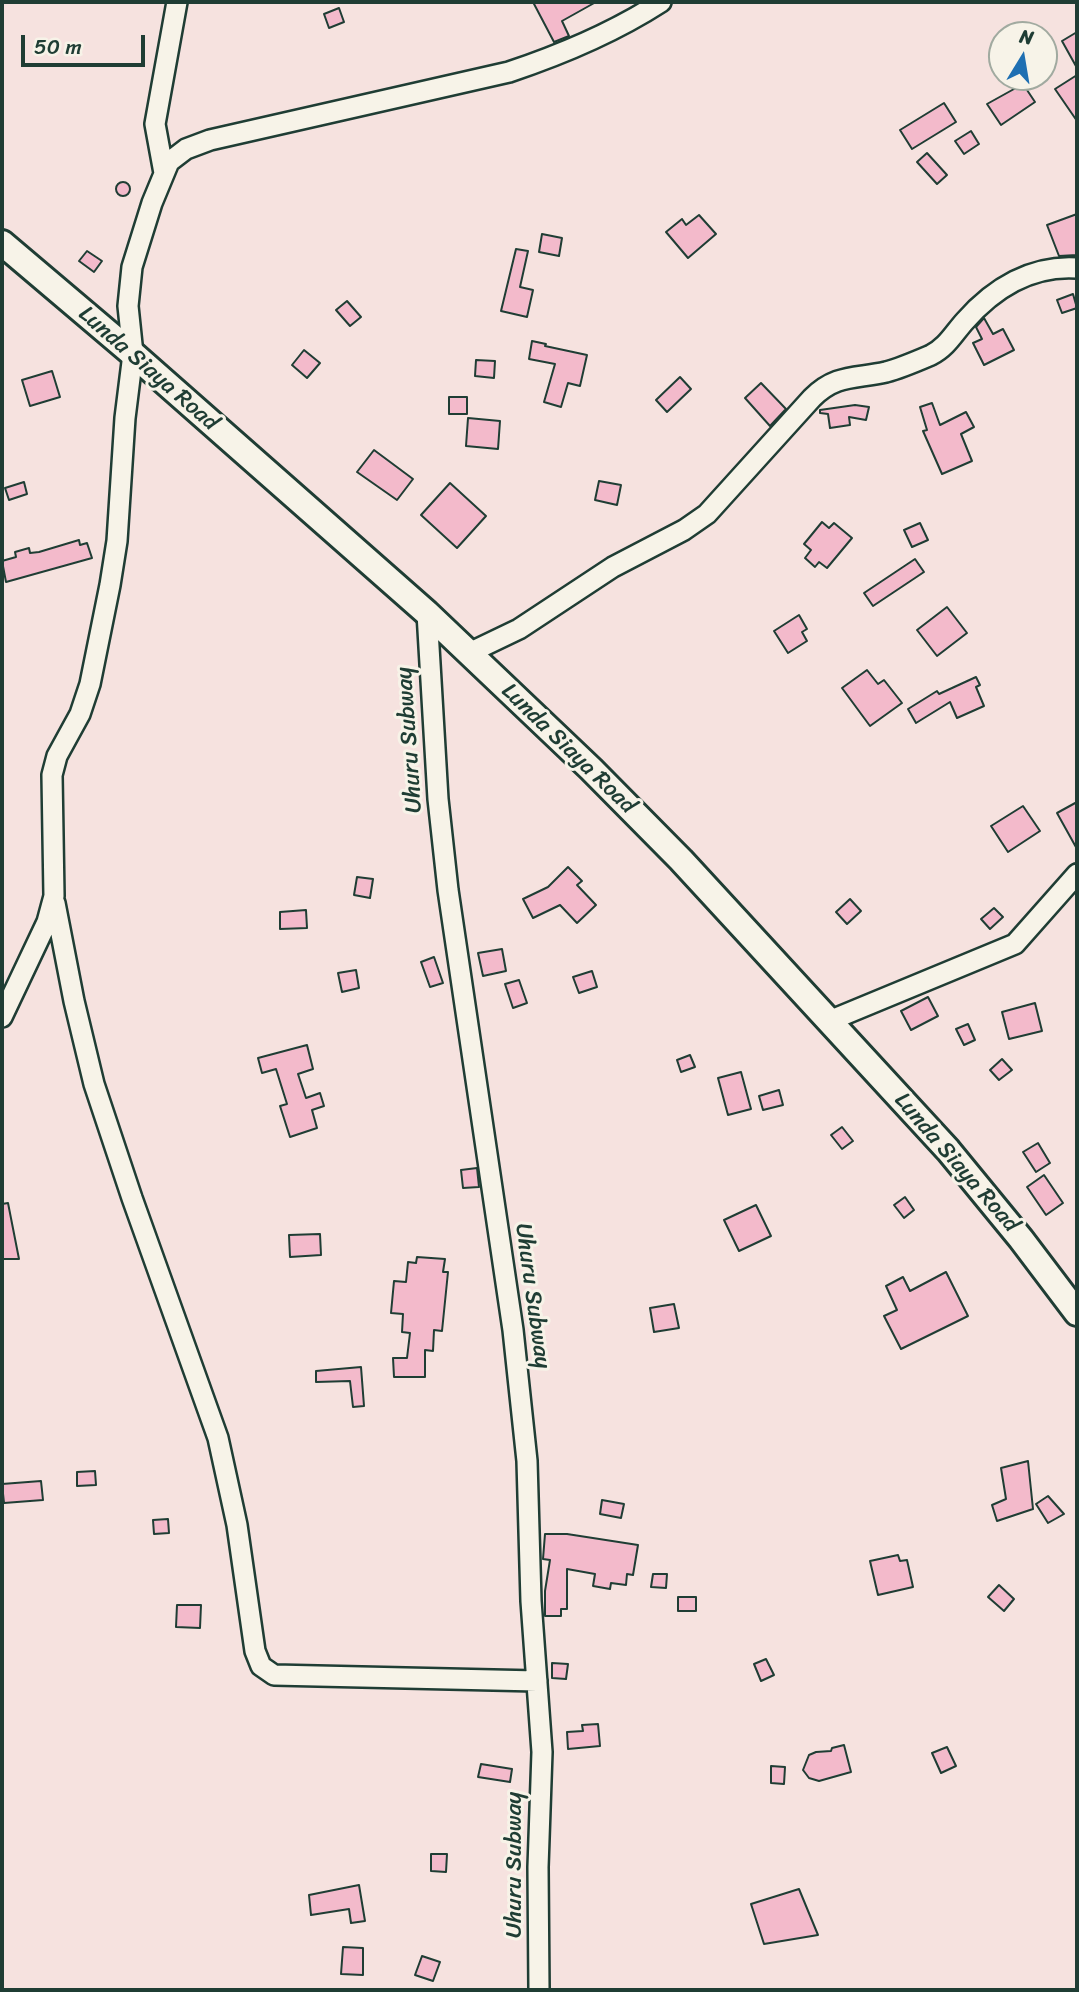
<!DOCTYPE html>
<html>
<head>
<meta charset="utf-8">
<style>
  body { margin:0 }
  #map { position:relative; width:1079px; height:1992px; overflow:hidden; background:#f6e2df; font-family:Sriracha,sans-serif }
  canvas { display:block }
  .frame { position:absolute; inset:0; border:4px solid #1f3d34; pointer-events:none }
  .north { position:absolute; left:988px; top:21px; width:70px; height:70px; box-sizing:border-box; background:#f7f3e8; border:2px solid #a1aaa0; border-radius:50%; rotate:11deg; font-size:19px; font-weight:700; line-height:28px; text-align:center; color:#1f3d34 }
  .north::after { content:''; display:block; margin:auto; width:24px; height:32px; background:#1f6fb2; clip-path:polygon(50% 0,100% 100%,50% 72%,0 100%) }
  .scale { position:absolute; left:21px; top:35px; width:124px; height:32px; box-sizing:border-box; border:4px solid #1f3d34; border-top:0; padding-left:9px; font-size:21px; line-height:24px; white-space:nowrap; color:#1f3d34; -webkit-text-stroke:5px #f7f3e8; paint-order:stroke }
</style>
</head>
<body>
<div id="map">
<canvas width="1079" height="1992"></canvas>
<div class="frame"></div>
<div class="north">N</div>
<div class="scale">50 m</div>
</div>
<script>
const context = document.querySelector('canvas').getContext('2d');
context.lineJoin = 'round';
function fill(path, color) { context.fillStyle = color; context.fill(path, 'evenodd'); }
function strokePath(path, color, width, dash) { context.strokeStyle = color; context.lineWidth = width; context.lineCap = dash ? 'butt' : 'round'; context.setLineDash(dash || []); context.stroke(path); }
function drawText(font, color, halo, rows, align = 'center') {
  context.font = font + ' Sriracha,sans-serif'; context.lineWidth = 6; context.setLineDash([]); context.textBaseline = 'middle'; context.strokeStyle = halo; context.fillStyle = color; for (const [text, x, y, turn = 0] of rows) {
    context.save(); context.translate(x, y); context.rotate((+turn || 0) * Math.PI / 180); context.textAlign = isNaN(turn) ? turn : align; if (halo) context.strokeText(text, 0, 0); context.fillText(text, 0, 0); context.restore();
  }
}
const building = new Path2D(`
  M533,2H596L562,21L569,36L554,42Z
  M339,8L344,22L329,28L324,14Z
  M1077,32V68L1062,41Z
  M1077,75V121L1055,89Z
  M1023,84L1035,102L1001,125L987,104Z
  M944,103L956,122L912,149L900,130Z
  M971,131L979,144L964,154L955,141Z
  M927,153L947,175L937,184L917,162Z
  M116 189a7 7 0 1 1 14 0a7 7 0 1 1-14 0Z
  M1077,214V255L1059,256L1047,225Z
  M699,215L716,234L688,258L666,232L682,219L686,225Z
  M542,234L562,238L559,256L539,252Z
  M516,249L528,251L520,287L533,290L527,317L501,311Z
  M87,251L102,261L94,272L79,261Z
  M1073,294L1077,308L1062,313L1057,300Z
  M347,301L361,317L350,326L336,310Z
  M984,318L993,334L1003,329L1014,350L984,365L973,343L982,339L976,327Z
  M532,341L546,344L545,346L587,355L580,386L568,383L561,407L544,402L555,364L529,359Z
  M304,350L320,363L307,378L292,365Z
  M476,360L495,361L494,378L475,376Z
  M52,371L60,397L30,406L22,380Z
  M680,377L691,389L667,412L656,400Z
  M761,383L786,409L770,426L745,398Z
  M449,397H467V414H449Z
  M932,403L940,425L966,412L974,427L961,434L972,461L942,474L923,431L927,430L920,407Z
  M855,405L869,407L866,420L849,417L850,425L830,428L828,414L820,413V410Z
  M468,418L500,421L498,449L466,446Z
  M374,450L413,479L397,500L357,472Z
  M599,481L621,485L617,505L595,500Z
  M24,482L27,494L9,500L5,488Z
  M450,483L486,516L457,548L421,515Z
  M822,522L829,528L834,523L852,538L827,568L819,562L815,567L805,558L811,550L804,544Z
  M920,523L928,540L912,547L904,530Z
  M79,540L80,545L87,543L92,558L6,582L2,561L16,557L15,552L29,548L30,553L39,552Z
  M915,559L924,572L873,606L864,593Z
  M947,607L967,633L937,656L917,630Z
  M799,615L807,629L802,632L807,641L788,653L774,631Z
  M867,670L878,684L884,680L902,703L870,726L842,688Z
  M976,677L980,685L976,687L984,706L957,718L950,702L916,723L908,709L937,691L939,694Z
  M1077,802V849L1057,813Z
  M1023,806L1040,831L1008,852L991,826Z
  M568,867L582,881L577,885L596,905L577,923L560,905L533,918L523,899L548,887Z
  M357,877L373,879L370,898L354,895Z
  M850,899L861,911L847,924L836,912Z
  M994,908L1003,917L990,929L981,919Z
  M306,910L307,928L280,929V912Z
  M502,949L506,971L483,976L478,953Z
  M434,957L443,983L430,987L421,962Z
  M356,970L359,988L342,992L338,973Z
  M592,971L597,987L579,993L573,977Z
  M519,980L527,1003L513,1008L505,984Z
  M928,997L938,1016L911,1030L901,1011Z
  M1035,1003L1042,1031L1009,1039L1002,1012Z
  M968,1024L975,1040L964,1045L956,1029Z
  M307,1045L313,1069L298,1074L306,1098L320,1093L324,1106L312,1110L317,1128L290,1137L280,1106L287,1104L276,1069L262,1073L258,1058Z
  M690,1055L695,1067L681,1072L677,1060Z
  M1002,1059L1012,1070L999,1080L990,1070Z
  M741,1072L751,1109L728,1115L718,1078Z
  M779,1090L783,1105L763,1110L759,1096Z
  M842,1127L853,1141L842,1149L831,1135Z
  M1038,1143L1050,1163L1036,1172L1023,1152Z
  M477,1168L479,1187L463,1188L461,1170Z
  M1044,1175L1063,1203L1046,1215L1027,1187Z
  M905,1197L914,1210L904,1218L894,1205Z
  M8,1203L19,1259H2V1204Z
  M756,1205L771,1236L739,1251L724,1220Z
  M320,1234L321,1255L290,1257L289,1235Z
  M417,1257L445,1259L443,1272H448L442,1331L434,1330L433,1351L425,1350V1377H394L393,1358H407L410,1333L402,1332L403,1314L391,1313L394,1281L406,1282L408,1262L416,1263Z
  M946,1272L968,1316L901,1349L884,1316L897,1310L886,1286L903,1277L910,1291Z
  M674,1304L679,1328L654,1332L650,1308Z
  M361,1367L364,1406L353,1407L350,1381L316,1382V1371Z
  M1028,1461L1033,1509L997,1521L992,1505L1006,1499L1001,1468Z
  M95,1471L96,1485L77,1486V1472Z
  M41,1481L43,1500L4,1503L2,1484Z
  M1048,1496L1064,1514L1048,1523L1036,1504Z
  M602,1500L624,1504L621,1518L600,1514Z
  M168,1519L169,1533L154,1534L153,1520Z
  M545,1534H567L638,1545L633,1575L627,1574L626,1585L611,1583L610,1589L593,1586L595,1574L567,1569V1609H561V1616H545V1591L550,1560L543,1559Z
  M898,1555L900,1561L907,1560L913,1587L878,1595L870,1561Z
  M653,1574H667L666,1588L651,1587Z
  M999,1585L1014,1599L1004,1611L988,1597Z
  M678,1597H696V1611H678Z
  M177,1605H201L200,1628L176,1627Z
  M766,1659L774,1675L761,1681L754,1664Z
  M552,1663L568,1664L566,1679L552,1678Z
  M598,1724L600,1746L568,1749L567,1732L583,1731L582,1725Z
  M844,1745L851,1772L819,1781L809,1778L803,1770L809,1755L816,1752L831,1751L832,1748Z
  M947,1747L956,1766L941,1773L932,1753Z
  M481,1764L512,1769L510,1782L478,1777Z
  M771,1766L785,1767L784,1784L771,1783Z
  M431,1854H447L446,1872L431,1871Z
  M359,1885L365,1921L351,1923L349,1909L311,1915L309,1895Z
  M799,1889L818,1935L764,1944L751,1904Z
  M343,1947L363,1948V1975L341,1974Z
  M422,1956L440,1962L433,1981L415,1975Z`);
const minor = new Path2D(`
  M164,173L155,124L177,2
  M427,613L438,799L448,890L513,1330L527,1461L531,1601L542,1752L538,1867L539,1990
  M469,653L519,629L613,567L684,530L707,514L812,398C836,374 855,379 886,372C901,368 917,361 931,355C947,347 954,333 965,321C994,288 1032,265 1077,268
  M55,903L74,1001L94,1084L132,1198L218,1438L237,1525L255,1651L261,1666L274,1675L537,1681
  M2,1017L47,922L54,896L52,775L57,756L80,714L90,684L110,585L117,541L125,418L133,354L128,306L132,267L152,203L169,162L186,149L210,140L509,72C563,54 613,33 661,2
  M829,1021L1015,944L1077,874`);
const major = new Path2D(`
  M2,243L133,354L427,613L591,769L681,860L948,1150L1021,1239L1077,1313`);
const streetNames = [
  ["Lunda Siaya Road",148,369,41],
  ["Uhuru Subway",410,740,-94],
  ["Lunda Siaya Road",568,749,44],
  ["Lunda Siaya Road",956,1163,49],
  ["Uhuru Subway",532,1296,82],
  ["Uhuru Subway",515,1865,-90]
];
fill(building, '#f3bacb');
strokePath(building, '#1f3d34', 2);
strokePath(minor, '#1f3d34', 24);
strokePath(major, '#1f3d34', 30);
strokePath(minor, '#f7f3e8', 19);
strokePath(major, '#f7f3e8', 24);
drawText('23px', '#1f3d34', '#f7f3e8', streetNames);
</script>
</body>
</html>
